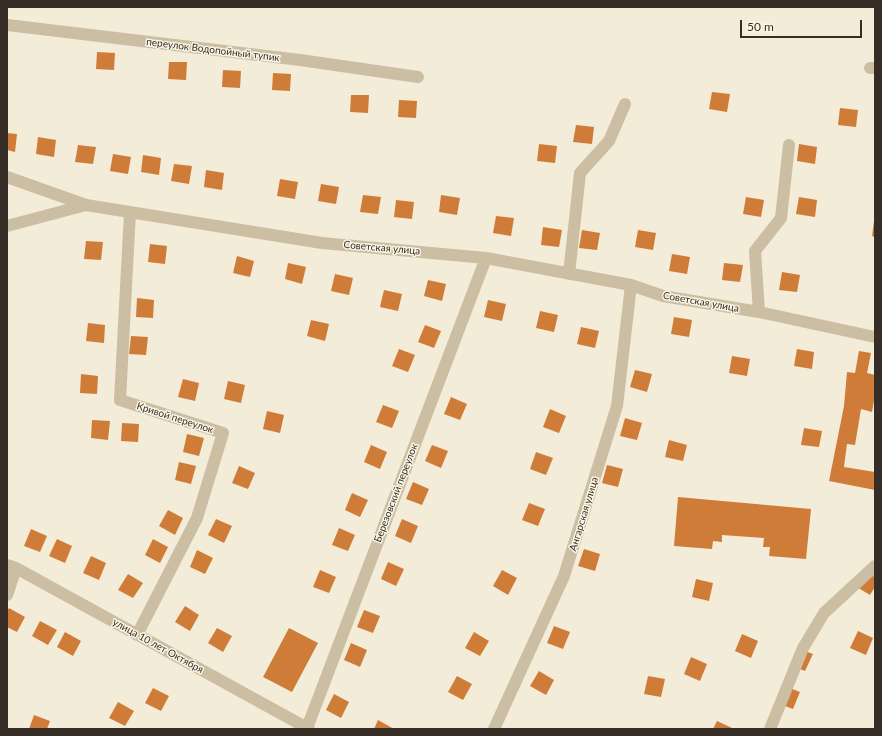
<!DOCTYPE html>
<html>
<head>
<meta charset="utf-8">
<style>
  body { margin:0 }
  #map { position:relative; width:882px; height:736px; overflow:hidden; background:#f3ecd8; font-family:Lato,sans-serif }
  canvas { display:block }
  .frame { position:absolute; inset:0; border:8px solid #362e26; pointer-events:none }
  .scale { position:absolute; left:740px; top:20px; width:122px; height:18px; box-sizing:border-box; border:2px solid #362e26; border-top:0; padding-left:5px; font-size:12px; line-height:14px; white-space:nowrap; color:#362e26; -webkit-text-stroke:3px #fbf5e4; paint-order:stroke }
</style>
</head>
<body>
<div id="map">
<canvas width="882" height="736"></canvas>
<div class="frame"></div>
<div class="scale">50 m</div>
</div>
<script>
const context = document.querySelector('canvas').getContext('2d');
context.lineJoin = 'round';
function fill(path, color) { context.fillStyle = color; context.fill(path, 'evenodd'); }
function strokePath(path, color, width, dash) { context.strokeStyle = color; context.lineWidth = width; context.lineCap = dash ? 'butt' : 'round'; context.setLineDash(dash || []); context.stroke(path); }
function drawText(font, color, halo, rows, align = 'center') {
  context.font = font + ' Lato,sans-serif'; context.lineWidth = 3; context.setLineDash([]); context.textBaseline = 'middle'; context.strokeStyle = halo; context.fillStyle = color; for (const [text, x, y, turn = 0] of rows) {
    context.save(); context.translate(x, y); context.rotate((+turn || 0) * Math.PI / 180); context.textAlign = isNaN(turn) ? turn : align; if (halo) context.strokeText(text, 0, 0); context.fillText(text, 0, 0); context.restore();
  }
}
const building = new Path2D(`
  M97,52L115,53L114,70L96,69Z
  M169,62H187L186,80L168,79Z
  M223,70L241,71L240,88L222,87Z
  M273,73L291,74L290,91L272,90Z
  M712,92L730,94L727,112L709,109Z
  M351,95H369L368,113L350,112Z
  M399,100L417,101L416,118L398,117Z
  M840,108L858,110L856,127L838,125Z
  M576,125L594,127L592,144L573,142Z
  M7,133L17,134L15,152L7,150Z
  M38,137L56,140L54,157L36,154Z
  M539,144L557,146L555,163L537,161Z
  M799,144L817,147L815,164L797,161Z
  M78,145L96,147L93,164L75,162Z
  M113,154L131,157L128,174L110,171Z
  M143,155L161,158L159,175L141,172Z
  M174,164L192,166L189,184L171,181Z
  M206,170L224,173L222,190L204,187Z
  M280,179L298,182L295,199L277,196Z
  M321,184L339,187L336,204L318,201Z
  M363,195L381,197L378,214L360,212Z
  M441,195L460,198L457,215L439,212Z
  M746,197L764,200L761,217L743,214Z
  M799,197L817,200L815,217L796,214Z
  M396,200L414,202L412,219L394,217Z
  M496,216L514,218L511,236L493,233Z
  M874,221H875V237L872,236Z
  M543,227L562,230L559,247L541,245Z
  M582,230L600,233L597,250L579,248Z
  M638,230L656,233L653,250L635,247Z
  M86,241L103,242L101,260L84,259Z
  M150,244L167,246L165,264L148,262Z
  M672,254L690,257L687,274L669,271Z
  M237,256L254,261L250,277L233,273Z
  M288,263L306,267L302,284L285,279Z
  M724,263L743,265L740,282L722,280Z
  M782,272L800,275L797,292L779,290Z
  M335,274L353,278L349,295L331,291Z
  M428,280L446,284L442,301L424,296Z
  M384,290L402,294L398,311L380,307Z
  M137,298L154,300L153,318L136,317Z
  M488,300L506,304L502,321L484,317Z
  M540,311L558,315L554,332L536,328Z
  M674,317L692,320L689,337L671,334Z
  M311,320L329,324L325,341L307,336Z
  M88,323L105,325L104,343L86,341Z
  M425,325L441,331L434,348L418,342Z
  M581,327L599,331L595,348L577,344Z
  M131,336L148,337L146,355L129,354Z
  M399,349L415,355L408,372L392,366Z
  M797,349L814,352L812,369L794,366Z
  M859,351L871,353L867,373L875,375V395L872,412L861,409L855,445L847,444L844,467L875,472V490L829,481L844,406L847,372L855,373Z
  M732,356L750,359L747,376L729,373Z
  M635,370L652,374L647,392L630,387Z
  M81,374L98,376L97,394L80,393Z
  M183,379L199,383L195,401L178,397Z
  M228,381L245,385L241,403L224,399Z
  M451,397L467,404L460,420L444,414Z
  M383,405L399,411L392,428L376,422Z
  M550,409L566,416L559,433L543,427Z
  M267,411L284,415L280,433L263,429Z
  M625,418L642,423L637,440L620,436Z
  M92,420L110,421L108,440L91,438Z
  M122,423L139,424L138,442L121,441Z
  M804,428L822,431L819,447L801,445Z
  M187,434L204,438L199,456L183,452Z
  M669,440L687,445L683,461L665,457Z
  M371,445L387,452L380,469L364,462Z
  M432,445L448,451L441,468L425,461Z
  M536,452L553,458L546,475L530,469Z
  M179,462L196,466L191,484L175,480Z
  M607,465L623,469L618,487L602,483Z
  M239,466L255,473L248,489L232,483Z
  M413,482L429,489L422,505L406,499Z
  M352,493L368,500L360,517L345,510Z
  M678,497L811,509L806,559L769,556L770,547H763L764,538L722,535V542L713,541L712,549L674,546Z
  M529,503L545,509L538,526L522,520Z
  M168,510L183,518L175,535L159,526Z
  M216,519L232,526L224,543L208,535Z
  M402,519L418,526L411,543L395,536Z
  M339,528L355,535L348,551L332,545Z
  M31,529L47,536L40,552L24,546Z
  M57,539L72,546L65,563L49,556Z
  M153,539L168,547L160,563L145,555Z
  M584,549L600,554L595,571L578,566Z
  M197,550L213,558L205,574L190,567Z
  M91,556L106,563L99,580L83,573Z
  M388,562L404,569L396,586L381,579Z
  M320,570L336,577L329,593L313,587Z
  M502,570L517,578L508,595L493,586Z
  M865,571L875,577V587L870,595L855,586Z
  M128,574L143,583L133,598L118,590Z
  M696,579L713,583L709,601L692,597Z
  M185,606L199,615L190,631L175,622Z
  M9,608L25,617L17,632L7,627V611Z
  M364,610L380,616L373,633L357,627Z
  M40,621L57,630L48,645L32,636Z
  M554,626L570,632L563,649L547,643Z
  M217,628L232,636L223,652L208,643Z
  M289,628L318,643L292,692L263,677Z
  M858,631L873,638L866,655L850,648Z
  M65,632L81,641L73,656L57,647Z
  M474,632L489,641L480,656L465,648Z
  M742,634L758,641L751,658L735,651Z
  M351,643L367,650L360,667L344,660Z
  M797,648L813,654L805,671L790,665Z
  M691,657L707,664L700,681L684,674Z
  M539,671L554,680L546,695L530,686Z
  M457,676L472,684L463,700L448,692Z
  M648,676L665,679L661,697L644,694Z
  M785,686L800,692L793,709L777,703Z
  M153,688L169,696L161,711L145,703Z
  M334,694L349,702L341,718L326,710Z
  M118,702L134,711L125,726L109,718Z
  M34,715L50,721L47,729H29Z
  M378,720L394,729H374Z
  M717,721L732,728V729H713Z`);
const minor = new Path2D(`
  M7,25L300,60L418,77
  M870,68H875
  M7,177L86,205L322,243L486,258L631,285L663,296L759,312L875,337
  M130,212L120,400L223,433L197,518L137,635
  M7,226L86,205
  M569,274L580,173L609,141L625,104
  M759,312L755,251L781,218L789,145
  M7,565L16,568L309,729
  M7,595L16,568
  M307,728L486,258
  M494,729L564,576L617,406L631,285
  M770,729L803,648L824,613L875,566`);
const streetNames = [
  ["переулок Водопойный тупик",213,50,7],
  ["Советская улица",382,248,5],
  ["Советская улица",701,302,10],
  ["Кривой переулок",175,418,18],
  ["Березовский переулок",396,493,-69],
  ["Ангарская улица",584,514,-73],
  ["улица 10 лет Октября",158,646,29]
];
fill(building, '#d07c39');
strokePath(minor, '#ccbea3', 12);
drawText('10px', '#362e26', '#fbf5e4', streetNames);
</script>
</body>
</html>
